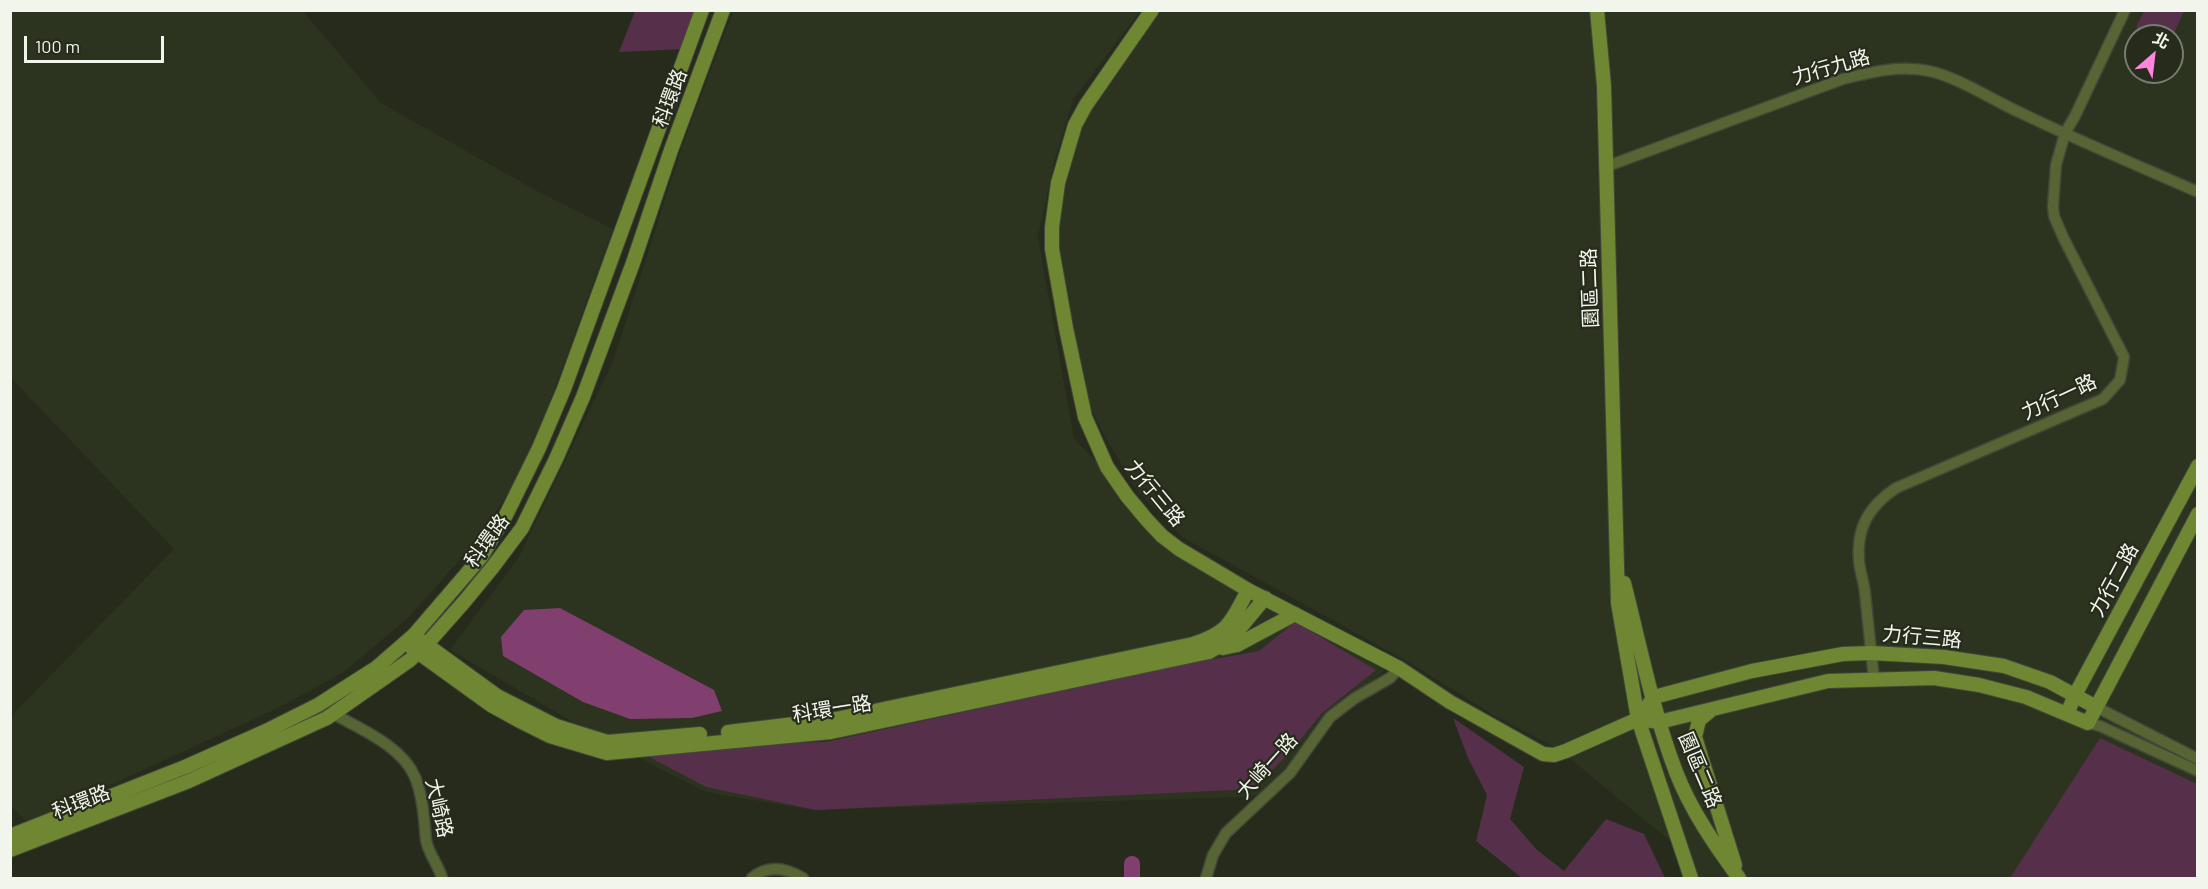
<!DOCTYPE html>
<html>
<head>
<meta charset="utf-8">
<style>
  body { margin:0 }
  #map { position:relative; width:2208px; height:889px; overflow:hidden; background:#262b1c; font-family:Barlow,"Noto Sans TC",sans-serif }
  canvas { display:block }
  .frame { position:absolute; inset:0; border:12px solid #f1f5eb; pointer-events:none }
  .north { position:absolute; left:2124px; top:24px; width:60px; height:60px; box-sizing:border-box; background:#262b1c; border:2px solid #777c6f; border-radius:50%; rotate:28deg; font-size:16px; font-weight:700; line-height:24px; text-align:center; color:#f1f5eb }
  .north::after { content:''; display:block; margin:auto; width:21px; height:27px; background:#ff85df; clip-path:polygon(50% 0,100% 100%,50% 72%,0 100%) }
  .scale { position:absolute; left:24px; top:36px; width:140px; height:27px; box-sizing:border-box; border:3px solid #f1f5eb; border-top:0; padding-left:8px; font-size:18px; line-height:21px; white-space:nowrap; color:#f1f5eb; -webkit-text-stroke:4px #262b1c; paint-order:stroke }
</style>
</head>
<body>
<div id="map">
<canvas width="2208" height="889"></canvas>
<div class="frame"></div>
<div class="north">北</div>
<div class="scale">100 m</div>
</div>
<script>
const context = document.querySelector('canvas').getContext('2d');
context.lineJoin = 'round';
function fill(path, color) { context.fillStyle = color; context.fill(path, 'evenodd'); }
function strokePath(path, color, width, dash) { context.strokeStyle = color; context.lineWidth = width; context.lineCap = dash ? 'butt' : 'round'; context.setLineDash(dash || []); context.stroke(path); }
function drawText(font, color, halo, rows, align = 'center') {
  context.font = font + ' Barlow,"Noto Sans TC",sans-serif'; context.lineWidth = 4.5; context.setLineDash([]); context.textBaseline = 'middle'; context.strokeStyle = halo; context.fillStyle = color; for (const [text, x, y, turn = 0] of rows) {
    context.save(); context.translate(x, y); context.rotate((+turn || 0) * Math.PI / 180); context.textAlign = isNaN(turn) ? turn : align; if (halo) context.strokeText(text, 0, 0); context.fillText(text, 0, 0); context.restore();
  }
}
const built = new Path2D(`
  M10,11H303L381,103L539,192L613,229L550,402L517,479L475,543L409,617L344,672L278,708L28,823L11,806V716L174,549L11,378Z
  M733,11H1140L1073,100L1054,162L1038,237L1074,438L1195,568L1385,670L1321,722L1295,758L1258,795L1244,797L812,810L706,792L607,742L450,650L519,557L613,361L685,138Z
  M1145,11H2197V878H1685L1675,845L1558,749L1495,716L1412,664L1182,537L1137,490L1104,435L1070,365L1056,320L1044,231L1057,165L1077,103L1102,73ZM2136,36H2172V72H2136Z`);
const green = new Path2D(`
  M635,11H698L685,49L619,52Z
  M2144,11V10L2184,11L2172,38V36H2151L2136,27Z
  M1295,622L1376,670L1322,713L1292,750L1254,789L816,810L706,787L638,751L744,744L826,742L1181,665L1259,651Z
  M1453,718L1524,767L1510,819L1536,849L1564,871L1606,819L1644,834L1665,878H1522L1476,841L1487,795L1468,758Z
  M2100,738L2197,784V878H2010Z`);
const water = new Path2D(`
  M560,608L714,690L722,711L692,718L630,719L583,702L503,656L501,637L524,610Z`);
const river = new Path2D(`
  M1132,864V878`);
const street = new Path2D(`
  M1605,167L1843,79C1871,72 1900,65 1929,71C1958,77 1994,101 2021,113C2079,141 2139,166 2198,192
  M1874,680C1871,651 1868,622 1865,593C1864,582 1860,572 1859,561C1856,528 1869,506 1896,488L2103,399L2120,380L2124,357L2063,237L2054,216L2053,206L2056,165L2065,133L2075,116L2125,10
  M2096,707L2198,759
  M332,713C360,729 402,746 415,777C423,797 424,819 426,840C428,853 439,866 442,878
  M2088,723L2100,726L2198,771
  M752,878C768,864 786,868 803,878
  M1206,878L1213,855L1226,833L1290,773L1330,717L1355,698L1390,678L1399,668`);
const secondary = new Path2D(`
  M1152,10L1086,105L1075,125L1058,183L1052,227V249L1066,328L1085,417L1107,467L1127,496L1147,520L1162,536L1179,549L1248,590L1399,668L1450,702L1543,754L1554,755L1566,751L1638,719L1654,697L1752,671L1843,654L1871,653L1944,657L2004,666L2050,682L2096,707
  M1597,10L1604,86L1618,603L1638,719L1691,878
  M1624,583C1640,646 1653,712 1676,772C1691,811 1715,845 1739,878
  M420,640L497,696L556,726L607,742L700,734
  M412,648L491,705L520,721L550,736L607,753L831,732L1209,652L1230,640L1265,598
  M1223,648L1237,645L1295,614
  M1710,711L1699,720L1695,737L1735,865
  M2067,714L2075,695L2198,466
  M1638,719L1659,722L1828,681L1934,678L1979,685L2026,697L2088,723L2198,514
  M728,732L836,719L1193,644C1230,632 1231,622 1248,590
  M10,836L185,767L266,731L318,705L376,668L414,635L481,557L506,515L539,448L564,389L702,10
  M10,850L189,781L327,718L410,660L426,645L464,602L492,568L522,528L556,459L583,397L633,263L671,150L723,10`);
const streetNames = [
  ["力行九路",1831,67,-16],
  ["科環路",670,98,-69],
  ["園區二路",1590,288,-92],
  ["力行一路",2059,397,-25],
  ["力行三路",1155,493,50],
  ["科環路",487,541,-54],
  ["力行二路",2114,580,-62],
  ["力行三路",1922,637,5],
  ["科環一路",832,709,-9],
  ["大崎一路",1267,766,-48],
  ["園區二路",1700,770,67],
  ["科環路",81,802,-21],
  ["大崎路",439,808,77]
];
fill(built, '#2c331e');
fill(green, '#56304b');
fill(water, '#803f6f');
strokePath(river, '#803f6f', 16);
strokePath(street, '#424739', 13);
strokePath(secondary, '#424739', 16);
strokePath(street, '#566533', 10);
strokePath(secondary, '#6f8732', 14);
drawText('20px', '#f1f5eb', '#262b1c', streetNames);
</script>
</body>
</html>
